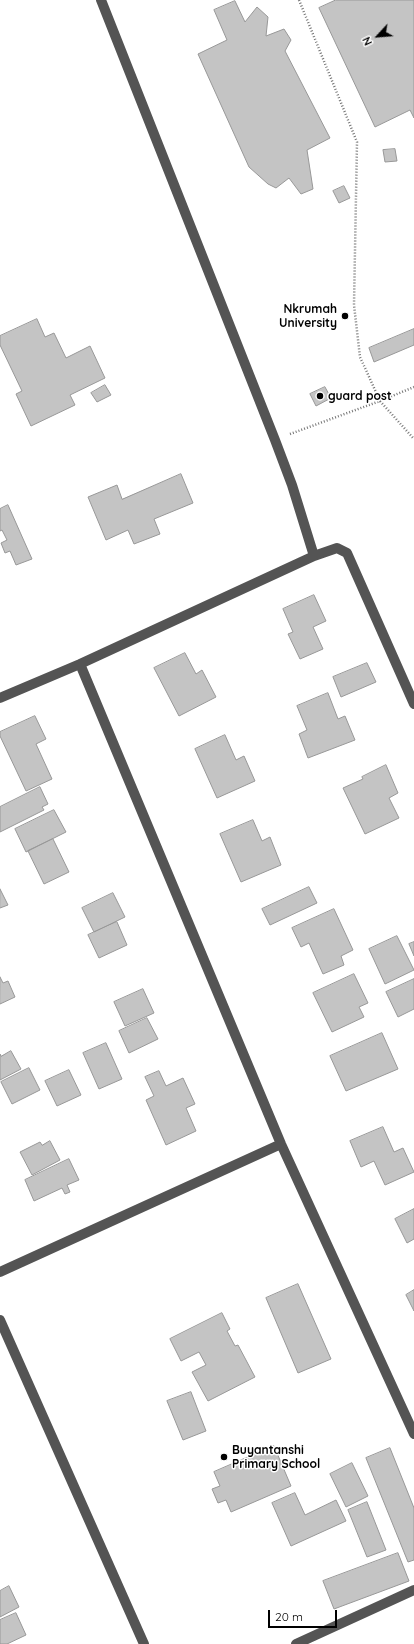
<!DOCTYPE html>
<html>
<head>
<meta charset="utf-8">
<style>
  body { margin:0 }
  #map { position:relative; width:414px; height:1644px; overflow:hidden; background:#fff; font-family:Quicksand,sans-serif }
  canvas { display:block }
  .north { position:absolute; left:358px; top:16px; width:40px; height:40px; -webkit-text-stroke:3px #fff; paint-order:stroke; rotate:244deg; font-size:11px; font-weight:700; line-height:16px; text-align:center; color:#000 }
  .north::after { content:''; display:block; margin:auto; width:14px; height:18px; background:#000; clip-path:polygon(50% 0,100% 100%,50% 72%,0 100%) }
  .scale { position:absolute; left:268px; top:1610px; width:69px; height:18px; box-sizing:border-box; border:2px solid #000; border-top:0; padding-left:5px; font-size:12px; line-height:14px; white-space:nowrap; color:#000; -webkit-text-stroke:3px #fff; paint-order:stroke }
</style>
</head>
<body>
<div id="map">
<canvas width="414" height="1644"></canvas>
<div class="north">N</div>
<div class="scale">20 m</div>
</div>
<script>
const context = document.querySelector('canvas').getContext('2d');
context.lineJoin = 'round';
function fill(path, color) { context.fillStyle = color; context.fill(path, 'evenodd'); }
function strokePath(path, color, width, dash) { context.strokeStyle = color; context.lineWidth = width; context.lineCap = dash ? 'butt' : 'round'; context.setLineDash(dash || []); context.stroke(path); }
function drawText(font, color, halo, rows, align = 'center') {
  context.font = font + ' Quicksand,sans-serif'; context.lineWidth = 3; context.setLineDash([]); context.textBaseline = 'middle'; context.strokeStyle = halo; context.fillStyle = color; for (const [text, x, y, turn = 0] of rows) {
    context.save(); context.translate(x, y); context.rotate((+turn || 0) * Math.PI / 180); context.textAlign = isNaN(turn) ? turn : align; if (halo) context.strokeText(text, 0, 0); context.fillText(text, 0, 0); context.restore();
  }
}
const building = new Path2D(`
  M336,0H414V118L410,110L375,127L319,8Z
  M235,1L245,22L257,7L268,17L266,36L284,29L291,40L285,51L330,138L307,150L313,189L301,194L289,178L276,188L268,184L249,167L198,54L227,40L214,10Z
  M395,149L397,161L385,162L383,150Z
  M344,186L350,198L339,203L333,191Z
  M37,319L45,337L54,333L66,358L90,346L105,378L70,395L75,405L31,426L16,394L22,391L0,345V336Z
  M414,329V345L374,362L369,348Z
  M105,385L111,395L97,402L91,393Z
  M325,387L331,398L316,406L310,394Z
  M181,474L193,503L154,519L160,534L134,544L128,530L106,540L88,497L117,485L122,499Z
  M8,505L32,559L16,565L10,551L5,553L1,543L7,540L2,530L0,531V509Z
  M314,595L326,621L313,627L323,649L300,659L288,634L293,632L283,609Z
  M185,653L196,674L202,670L216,697L179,716L154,668Z
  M367,663L376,682L341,697L333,677Z
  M328,693L338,719L345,716L355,740L308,758L299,734L307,730L297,706Z
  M35,716L46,739L36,744L52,779L26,791L0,736V732Z
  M225,735L236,760L244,756L255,781L217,798L195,749Z
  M386,765L398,793L389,798L399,818L365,834L343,788L363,779L362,777Z
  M40,787L48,804L42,807L44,810L0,832V807Z
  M54,810L66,832L26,852L15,829Z
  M253,820L262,841L270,837L281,865L241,882L220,834Z
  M53,839L69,872L44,884L28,851Z
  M309,887L317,903L270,925L262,909Z
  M0,889L8,905L0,908Z
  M113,893L125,917L94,932L82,908Z
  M334,909L353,950L341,956L344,965L323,974L309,943L301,947L292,928Z
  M117,922L127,945L99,958L88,935Z
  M397,936L414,970L385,984L369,949Z
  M414,942V956L409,944Z
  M354,974L368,1003L359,1007L364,1017L332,1032L313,993Z
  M0,977L3,983L8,981L15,997L0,1004Z
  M414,979V1009L398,1017L386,992Z
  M143,989L154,1013L125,1026L114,1002Z
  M147,1018L158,1039L129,1053L119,1031Z
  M382,1033L398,1069L346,1091L330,1056Z
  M106,1043L122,1079L99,1089L83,1053Z
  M11,1051L21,1069L0,1080V1054L1,1056Z
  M29,1068L40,1090L12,1104L1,1082Z
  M69,1070L81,1095L57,1106L45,1081Z
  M159,1071L166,1086L183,1078L195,1104L186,1108L196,1131L166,1145L146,1100L154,1096L145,1077Z
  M383,1127L394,1152L403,1148L414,1172L385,1185L374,1161L361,1167L350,1141Z
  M50,1141L60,1160L32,1175L20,1152L40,1142L42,1145Z
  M69,1159L79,1180L67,1185L70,1192L65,1194L62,1188L34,1201L25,1180Z
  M414,1209V1239L407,1243L395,1219Z
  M298,1284L331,1359L298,1373L266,1298Z
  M414,1290V1311L406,1295Z
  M222,1313L230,1329L227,1331L235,1346L238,1345L255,1377L208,1401L192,1372L206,1365L199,1352L181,1361L170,1339Z
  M191,1392L206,1431L183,1440L167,1401Z
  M274,1446L291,1486L231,1512L226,1500L218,1503L212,1489L220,1486L214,1472Z
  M390,1448L414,1508V1560L408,1562L366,1458Z
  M352,1463L368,1496L346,1507L330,1474Z
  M295,1493L305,1515L336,1500L346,1521L291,1546L272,1503Z
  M367,1502L386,1550L367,1557L348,1510Z
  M398,1553L409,1581L334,1609L323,1581Z
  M9,1586L19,1607L0,1617V1591Z
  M16,1613L26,1635L7,1644H0V1620Z`);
const path = new Path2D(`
  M299,0L357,142L354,305L360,357L380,401L414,387
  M290,434L380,401L414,439`);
const minor = new Path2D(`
  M101,0L275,440L292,485L314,556
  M80,664L281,1144L414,1434
  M0,698L80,664L314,556L337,548L347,553L414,704
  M0,1272L281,1144
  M0,1320L144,1644
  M296,1644L414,1590`);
const markers = [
  [345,316,4,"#000"],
  [320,396,4,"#000"],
  [224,1457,4,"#000"]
];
const poiNames = [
  ["Nkrumah",337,309,"right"],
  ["University",337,323,"right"],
  ["guard post",328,396],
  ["Buyantanshi",232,1450],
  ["Primary School",232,1464]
];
fill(building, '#c4c4c4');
strokePath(building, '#989898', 1);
strokePath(path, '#767676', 2.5, [1, 2]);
strokePath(minor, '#545454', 10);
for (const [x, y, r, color] of markers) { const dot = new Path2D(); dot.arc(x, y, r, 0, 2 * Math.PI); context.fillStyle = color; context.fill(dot); strokePath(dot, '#fff', 1.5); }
drawText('bold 12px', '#000', '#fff', poiNames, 'left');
</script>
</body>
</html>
